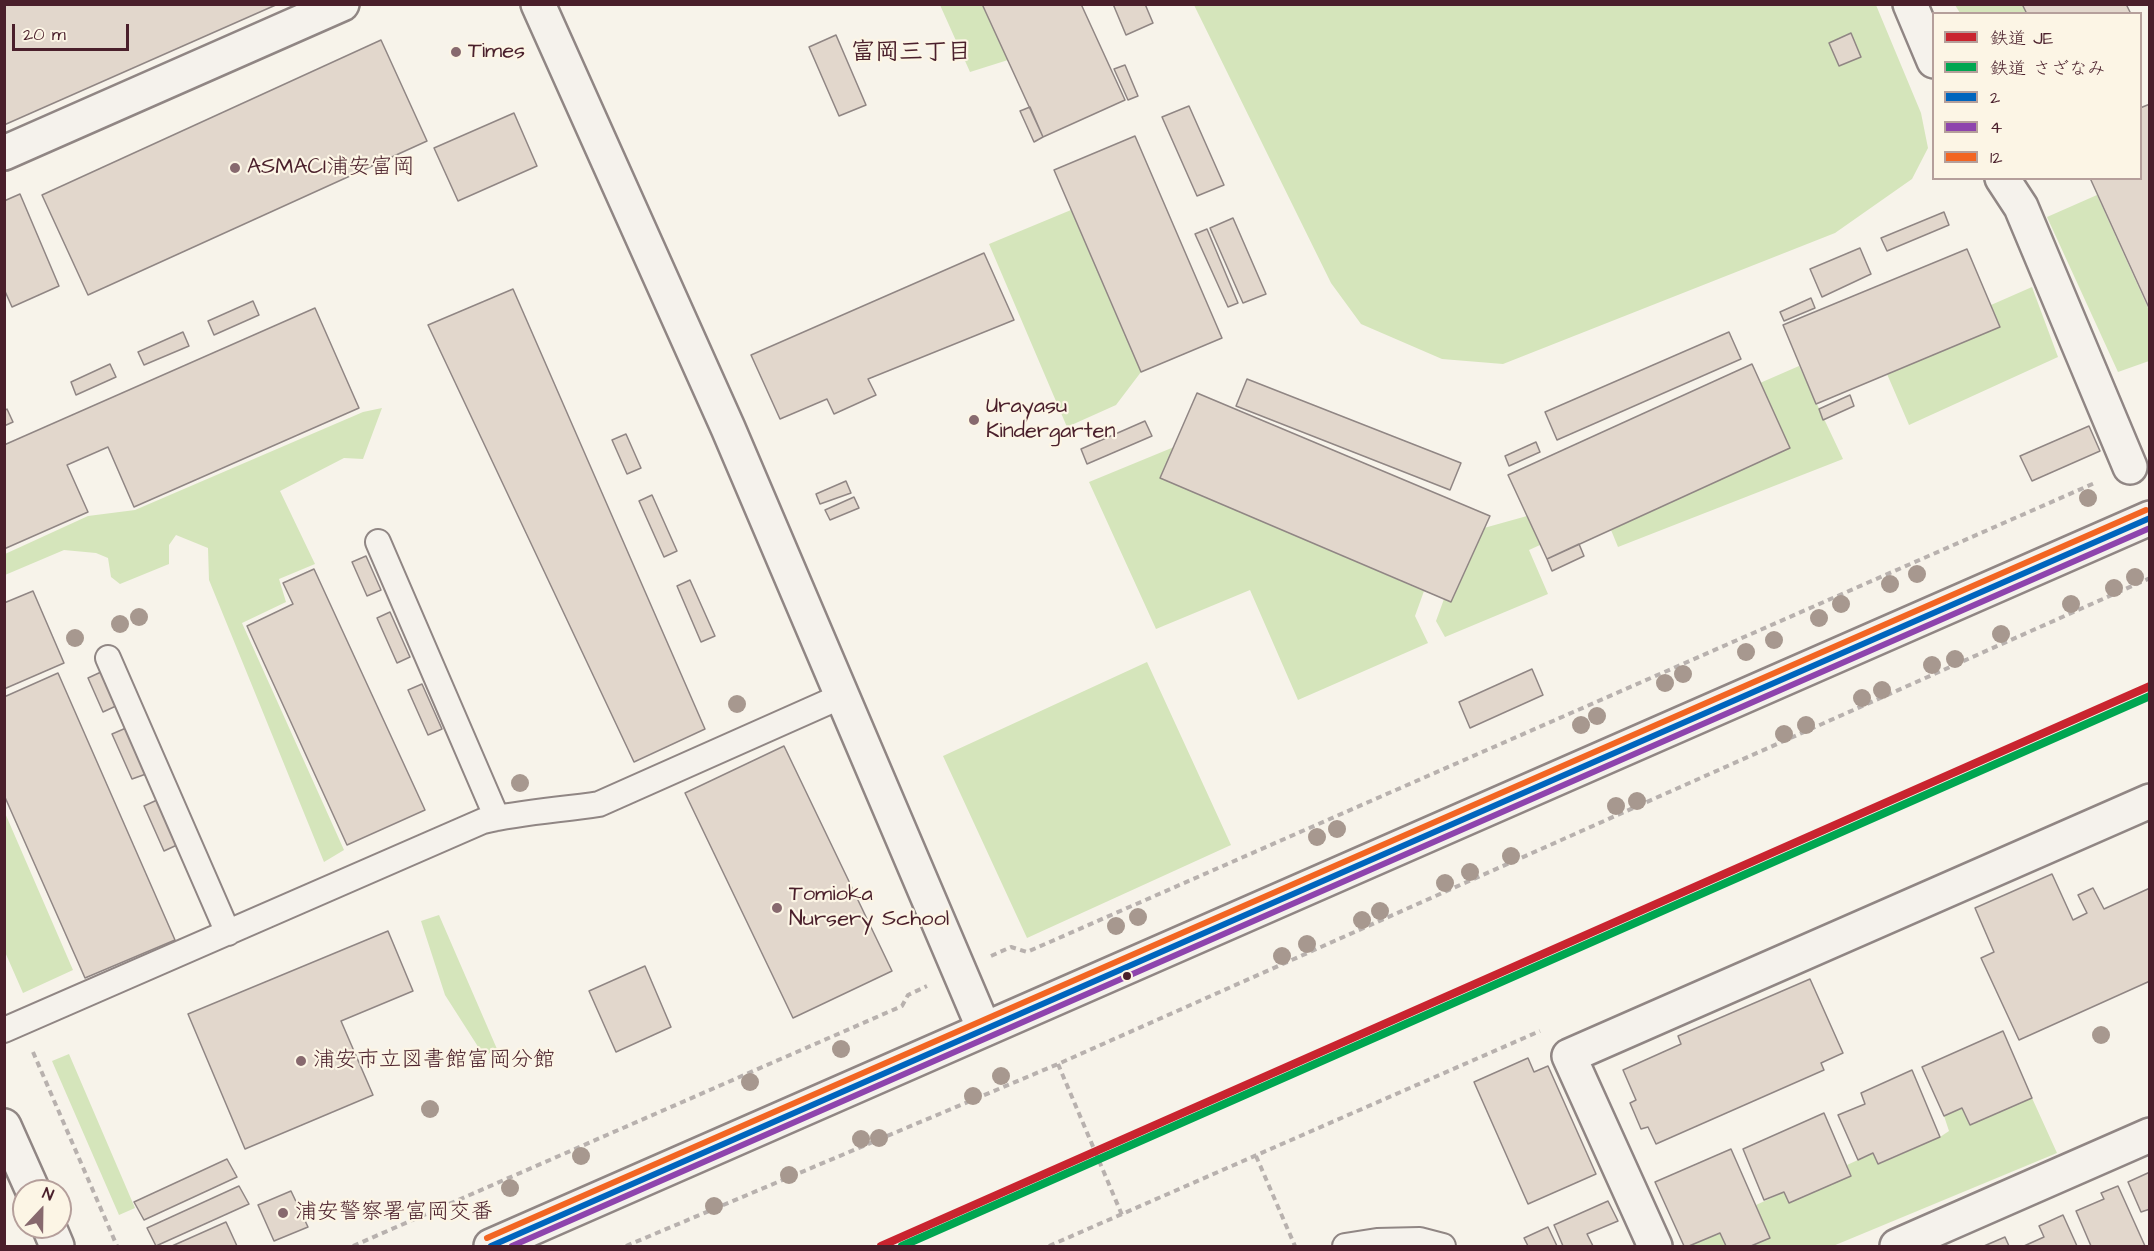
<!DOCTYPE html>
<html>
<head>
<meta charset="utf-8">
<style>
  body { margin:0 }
  #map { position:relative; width:2154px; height:1251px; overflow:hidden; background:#f7f3ea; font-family:"Architects Daughter","Klee One",sans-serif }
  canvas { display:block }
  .frame { position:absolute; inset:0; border:6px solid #4a1f2b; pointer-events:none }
  .legend { position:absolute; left:1932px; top:12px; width:210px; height:168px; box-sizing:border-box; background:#fcf5e5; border:2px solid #b59f9b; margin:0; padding:8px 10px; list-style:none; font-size:18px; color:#4a1f2b }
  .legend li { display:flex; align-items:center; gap:12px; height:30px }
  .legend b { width:30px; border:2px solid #b59f9b }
  .north { position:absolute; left:12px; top:1179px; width:60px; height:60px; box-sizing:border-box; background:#fcf5e5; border:2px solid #b59f9b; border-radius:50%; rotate:22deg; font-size:16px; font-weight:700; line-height:24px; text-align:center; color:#4a1f2b }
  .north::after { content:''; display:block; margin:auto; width:21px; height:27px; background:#87696e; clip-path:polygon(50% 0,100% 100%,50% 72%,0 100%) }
  .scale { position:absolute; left:12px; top:24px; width:117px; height:27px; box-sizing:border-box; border:3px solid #4a1f2b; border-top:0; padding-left:8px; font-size:18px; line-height:21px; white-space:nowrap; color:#4a1f2b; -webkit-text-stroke:4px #fcf5e5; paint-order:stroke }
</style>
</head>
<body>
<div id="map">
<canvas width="2154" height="1251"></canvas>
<div class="frame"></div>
<ul class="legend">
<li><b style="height:8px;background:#c9242f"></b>鉄道 JE</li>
<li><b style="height:8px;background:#00a651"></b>鉄道 さざなみ</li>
<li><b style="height:8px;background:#0065bd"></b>2</li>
<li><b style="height:8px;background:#8e44ad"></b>4</li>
<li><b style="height:8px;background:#f26522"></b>12</li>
</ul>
<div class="north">N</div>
<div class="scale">20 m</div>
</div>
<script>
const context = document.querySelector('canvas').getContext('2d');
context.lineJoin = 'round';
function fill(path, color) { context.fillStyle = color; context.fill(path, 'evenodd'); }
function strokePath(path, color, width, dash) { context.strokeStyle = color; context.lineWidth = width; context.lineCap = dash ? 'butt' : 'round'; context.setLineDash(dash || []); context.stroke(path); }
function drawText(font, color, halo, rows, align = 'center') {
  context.font = font + ' "Architects Daughter","Klee One",sans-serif'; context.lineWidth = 4.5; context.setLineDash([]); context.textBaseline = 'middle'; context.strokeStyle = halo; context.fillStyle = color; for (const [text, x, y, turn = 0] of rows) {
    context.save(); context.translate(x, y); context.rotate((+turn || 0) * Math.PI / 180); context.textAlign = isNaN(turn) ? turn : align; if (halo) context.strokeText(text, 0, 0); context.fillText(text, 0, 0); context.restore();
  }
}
const green = new Path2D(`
  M940,5H982L1008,60L970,72Z
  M1194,5H1876L1921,113L1928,148L1912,179L1835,233L1503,364L1442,359L1361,324L1331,283Z
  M1955,5H2022L2027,13H1960Z
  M2097,195L2149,310V361L2118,372L2047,217Z
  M1071,210L1141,372L1116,405L1067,427L989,244Z
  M2032,287L2058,357L1909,425L1887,374L2000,327L1991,305Z
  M1799,366L1843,459L1618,547L1611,530L1790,448L1760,383Z
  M382,408L363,459L344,458L280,491L315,564L279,579L286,602L242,623L344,850L324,862L209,580L208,548L176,535L169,545V564L120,584L111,577L108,558L96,553L64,550L5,575V554L88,516L135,510L363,412Z
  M1174,447L1161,478L1424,591L1415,616L1428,643L1298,700L1250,590L1156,629L1089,482Z
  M1527,516L1540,545L1529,550L1548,594L1445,637L1436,621L1444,599L1451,602L1484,528Z
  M1147,662L1231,845L1027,938L943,756Z
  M5,813L73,970L23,993L5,952Z
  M439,915L497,1049L484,1056L445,995L421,921Z
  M69,1054L135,1208L119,1215L52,1061Z
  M2032,1098L2057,1153L1833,1246H1751L1770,1238L1756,1205L1784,1192L1789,1203L1851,1176L1847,1165L1873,1153L1879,1164L1940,1137L1949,1131L1944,1116L1962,1108L1970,1125Z
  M1720,1233L1726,1246H1689Z`);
const building = new Path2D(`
  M4,4H278L4,125Z
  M982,4H1081L1125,100L1043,137Z
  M1113,4H1145L1153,23L1126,35Z
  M2022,4H2126L2131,14H2027Z
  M1851,33L1861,57L1839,66L1829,43Z
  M836,35L866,105L839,116L809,47Z
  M381,40L427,141L88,295L42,195Z
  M1125,65L1138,96L1128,100L1114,69Z
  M2150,104V310L2090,178H2140V108Z
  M1189,106L1224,185L1197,196L1162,117Z
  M1030,107L1043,137L1034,142L1020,111Z
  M514,113L537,166L458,201L434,148Z
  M1135,136L1222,338L1141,372L1054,170Z
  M20,194L59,286L12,307L4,289V201Z
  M1944,212L1949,225L1887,251L1881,238Z
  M1233,218L1266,294L1243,303L1210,228Z
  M1207,229L1238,303L1228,307L1195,234Z
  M1860,248L1871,274L1822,297L1810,269Z
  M1967,249L2000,327L1816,404L1783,325Z
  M984,253L1014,320L868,379L876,395L834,414L827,399L780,419L751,355Z
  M513,289L705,729L634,762L428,325Z
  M1811,298L1815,308L1784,321L1780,312Z
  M253,301L259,315L214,335L208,321Z
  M315,308L359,408L134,507L108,447L67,465L88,512L4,549V445Z
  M183,332L189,346L144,365L138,352Z
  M1729,332L1741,359L1557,440L1545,412Z
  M110,364L116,377L76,395L71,382Z
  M1752,364L1790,448L1547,559L1508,475Z
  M1247,379L1461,463L1450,490L1236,406Z
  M1197,393L1490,516L1451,602L1160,478Z
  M1850,395L1854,406L1823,420L1819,409Z
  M7,409L13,422L4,426V411Z
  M1145,421L1152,436L1087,464L1081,449Z
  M2089,426L2100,451L2032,481L2020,456Z
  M626,434L641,468L627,474L612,440Z
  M1536,442L1540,452L1509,466L1505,456Z
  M846,481L851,493L820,504L816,494Z
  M652,495L677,551L664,557L639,501Z
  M854,497L859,508L830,520L825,510Z
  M1579,544L1584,556L1552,571L1547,559Z
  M366,556L381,590L367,596L352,562Z
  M314,569L425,810L347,845L247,626L293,604L283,583Z
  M690,580L715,636L701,642L677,586Z
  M33,591L64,663L4,689V603Z
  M390,612L410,657L397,663L377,618Z
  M1532,669L1543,695L1470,728L1459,702Z
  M101,672L116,706L103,712L88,678Z
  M58,673L175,940L85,978L4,795V697Z
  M422,684L442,729L428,735L408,690Z
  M126,728L146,774L132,779L112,734Z
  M784,746L892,971L793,1018L685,793Z
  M157,800L177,845L164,851L144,806Z
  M2052,874L2073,920L2087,913L2078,895L2093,888L2104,909L2150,888V981L2019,1040L1981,958L1994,952L1975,908Z
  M388,931L413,991L341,1021L373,1095L245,1149L188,1014Z
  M645,966L671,1027L616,1052L589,991Z
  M1810,979L1843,1053L1821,1063L1824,1070L1656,1144L1648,1127L1641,1129L1630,1103L1636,1100L1623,1070L1681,1044L1678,1036Z
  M2003,1031L2032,1098L1970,1125L1962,1108L1944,1116L1922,1067Z
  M1528,1058L1534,1072L1548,1066L1596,1174L1528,1204L1474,1082Z
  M1912,1070L1940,1137L1878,1164L1873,1153L1858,1160L1838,1115L1865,1104L1861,1093Z
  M1824,1113L1851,1176L1789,1203L1784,1192L1764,1200L1743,1149Z
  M1731,1149L1770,1238L1751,1246H1726L1720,1233L1689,1246H1684L1655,1182Z
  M227,1159L237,1177L144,1220L134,1202Z
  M2150,1172V1209L2141,1212L2128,1182Z
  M239,1186L249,1204L156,1246L147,1228Z
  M2118,1186L2145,1246H2091L2076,1211L2104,1199L2101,1193Z
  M291,1191L308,1227L274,1241L258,1205Z
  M1608,1201L1618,1221L1587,1234L1593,1246H1563L1554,1225Z
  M2063,1215L2077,1246H2024L2044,1237L2039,1226Z
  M226,1222L237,1246H172Z
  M1548,1227L1557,1246H1528L1524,1238Z
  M2005,1237L2009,1246H1984Z`);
const path = new Path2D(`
  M991,956L1011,947L1027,952L2097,482
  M33,1052L117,1246
  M1058,1064L1122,1215
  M1256,1156L1295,1246
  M353,1246L902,1006L908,995L927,986
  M626,1246L1058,1064L2150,578
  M1049,1246L1540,1031`);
const service = new Path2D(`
  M378,542L497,818
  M108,658L228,933
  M4,1030L483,821C522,812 560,810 599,804L844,695
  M1345,1246L1377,1241L1420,1240L1443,1246`);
const pedestrian = new Path2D(`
  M1910,4L1934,61
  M2002,178L2021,207L2130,467`);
const minor = new Path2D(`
  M4,153L342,4
  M1655,1246L1569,1056L2150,801`);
const tertiary = new Path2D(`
  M538,4L728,428L984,1029
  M4,1126L33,1191
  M49,1227L57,1246
  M1897,1246L2150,1135`);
const secondary = new Path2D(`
  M491,1246L2150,518`);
const bus1 = new Path2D(`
  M491,1246L2150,518`);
const bus2 = new Path2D(`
  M512,1246L2150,528`);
const bus3 = new Path2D(`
  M487,1238L2146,510`);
const rail1 = new Path2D(`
  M881,1246C1303,1058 1727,874 2150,686`);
const rail2 = new Path2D(`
  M902,1246C1317,1061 1734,880 2150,696`);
const trees = [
  [2088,498],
  [1917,574],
  [2135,577],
  [1890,584],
  [2114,588],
  [1841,604],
  [2071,604],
  [139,617],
  [1819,618],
  [120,624],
  [2001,634],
  [75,638],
  [1774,640],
  [1746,652],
  [1955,659],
  [1932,665],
  [1683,674],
  [1665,683],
  [1882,690],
  [1862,698],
  [737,704],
  [1597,716],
  [1581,725],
  [1806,725],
  [1784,734],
  [520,783],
  [1637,801],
  [1616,806],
  [1337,829],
  [1317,837],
  [1511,856],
  [1470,872],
  [1445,883],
  [1380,911],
  [1138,917],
  [1362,920],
  [1116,926],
  [1307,944],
  [1282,956],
  [2101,1035],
  [841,1049],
  [1001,1076],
  [750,1082],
  [973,1096],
  [430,1109],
  [879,1138],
  [861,1139],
  [581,1156],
  [789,1175],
  [510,1188],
  [714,1206]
];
const markers = [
  [456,52,6,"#87696e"],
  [235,168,6,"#87696e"],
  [974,420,6,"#87696e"],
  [777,908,6,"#87696e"],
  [1127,976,5,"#4a1f2b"],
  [301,1061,6,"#87696e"],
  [283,1213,6,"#87696e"]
];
const poiNames = [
  ["Times",468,52],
  ["ASMACI浦安富岡",247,168],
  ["Urayasu",986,407],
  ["Kindergarten",986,432],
  ["Tomioka",789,895],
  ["Nursery School",789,920],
  ["浦安市立図書館富岡分館",313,1061],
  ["浦安警察署富岡交番",295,1213]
];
const neighbourhoodNames = [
  ["富岡三丁目",911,54]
];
fill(green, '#d5e5bb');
fill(building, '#e2d7cc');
strokePath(building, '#908684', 1.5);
strokePath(service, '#908684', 28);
strokePath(pedestrian, '#908684', 38);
strokePath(minor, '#908684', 38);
strokePath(tertiary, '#908684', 38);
strokePath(secondary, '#908684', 38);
strokePath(path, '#b8b1ae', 4, [6, 4.5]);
strokePath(service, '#f5f2ec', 24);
strokePath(pedestrian, '#f5f2ec', 33);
strokePath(minor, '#f5f2ec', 33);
strokePath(tertiary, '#f5f2ec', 33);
strokePath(secondary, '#f5f2ec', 33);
strokePath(bus1, '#0065bd', 6);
strokePath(bus2, '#8e44ad', 6);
strokePath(bus3, '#f26522', 6);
strokePath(rail1, '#c9242f', 8);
strokePath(rail2, '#00a651', 8);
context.fillStyle = '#a7988f';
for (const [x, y] of trees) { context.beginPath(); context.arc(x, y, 9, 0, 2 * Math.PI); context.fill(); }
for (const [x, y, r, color] of markers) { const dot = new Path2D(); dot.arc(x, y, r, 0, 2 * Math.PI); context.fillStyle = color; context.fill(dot); strokePath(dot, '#fcf5e5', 2); }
drawText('22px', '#4a1f2b', '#fcf5e5', poiNames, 'left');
drawText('bold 24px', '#4a1f2b', '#fcf5e5', neighbourhoodNames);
</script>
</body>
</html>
